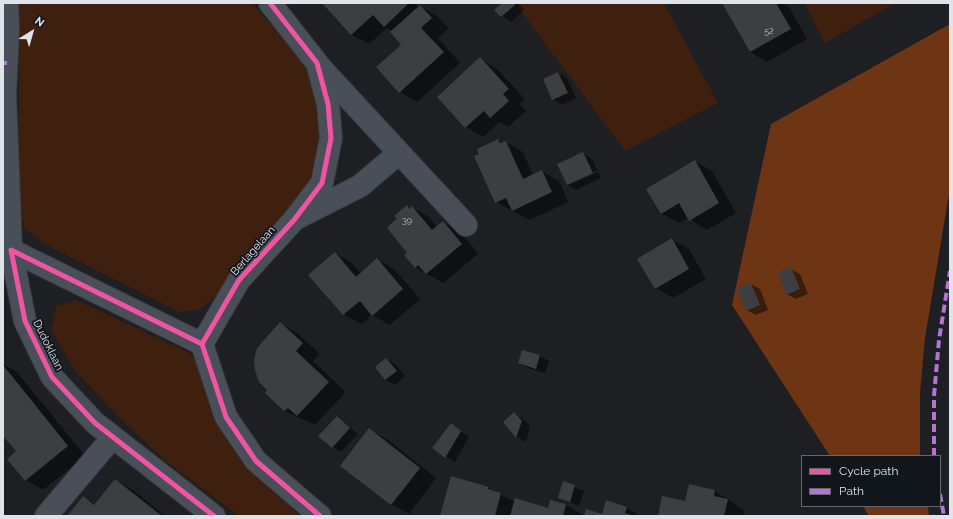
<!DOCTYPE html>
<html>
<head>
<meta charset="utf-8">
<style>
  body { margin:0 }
  #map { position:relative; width:953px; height:519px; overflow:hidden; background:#1d1f23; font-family:Raleway,sans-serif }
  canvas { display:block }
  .frame { position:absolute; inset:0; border:4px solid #e0e3e8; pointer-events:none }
  .legend { position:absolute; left:801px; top:455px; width:140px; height:52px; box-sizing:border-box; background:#11151c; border:1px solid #64676e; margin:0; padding:5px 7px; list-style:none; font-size:12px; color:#e0e3e8 }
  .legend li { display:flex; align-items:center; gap:8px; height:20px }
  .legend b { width:20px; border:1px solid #64676e }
  .north { position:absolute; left:12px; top:12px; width:40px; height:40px; -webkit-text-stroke:3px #11151c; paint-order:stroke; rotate:37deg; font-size:11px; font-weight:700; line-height:16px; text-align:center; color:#e0e3e8 }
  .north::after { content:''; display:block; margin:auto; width:14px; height:18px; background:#e0e3e8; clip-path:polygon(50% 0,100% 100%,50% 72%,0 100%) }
</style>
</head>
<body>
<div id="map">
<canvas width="953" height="519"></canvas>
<div class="frame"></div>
<ul class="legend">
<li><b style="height:5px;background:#f153a3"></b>Cycle path</li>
<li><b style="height:5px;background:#b673d3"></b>Path</li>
</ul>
<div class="north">N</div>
</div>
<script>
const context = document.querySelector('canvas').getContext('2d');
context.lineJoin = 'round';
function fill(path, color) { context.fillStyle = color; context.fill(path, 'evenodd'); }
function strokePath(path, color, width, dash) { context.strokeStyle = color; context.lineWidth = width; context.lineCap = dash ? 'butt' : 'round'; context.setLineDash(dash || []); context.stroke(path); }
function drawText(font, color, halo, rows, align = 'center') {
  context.font = font + ' Raleway,sans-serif'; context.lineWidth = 3.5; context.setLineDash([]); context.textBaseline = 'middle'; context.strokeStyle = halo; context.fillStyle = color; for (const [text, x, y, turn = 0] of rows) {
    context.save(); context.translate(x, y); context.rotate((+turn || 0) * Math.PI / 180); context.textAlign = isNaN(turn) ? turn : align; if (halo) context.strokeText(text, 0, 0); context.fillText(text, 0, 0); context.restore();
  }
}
const green = new Path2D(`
  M19,3H252L301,59L318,94L321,137L309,183L283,219L251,248L216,296L199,310L179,312L45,244L25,229L19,201Z
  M515,3H664L718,103L625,151Z
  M804,3H895L825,43Z
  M76,300L188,352L197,361L260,477L300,516H239L168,463L120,418L76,372L51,330L56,306Z`);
const forest = new Path2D(`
  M950,24V188L925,338L920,393V456H830L732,305L771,124Z
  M863,506H928L929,516H869Z`);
const shadow = new Path2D(`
  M323,3H415L419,7L420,6L437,16L449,28L438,38L460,63L417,102L400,92L378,67L402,45L393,31L387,28L369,44L352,35Z
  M503,3H518L524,10L511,22L496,10Z
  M723,3H782L789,7L807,39L767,62L750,52Z
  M480,59L497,69L525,99L519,104L526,111L508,127L500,122L483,137L466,127Z
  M558,73L567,78L576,98L562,105L553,99Z
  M498,140L503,143L506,142L523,152L533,175L542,171L559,181L568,202L530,220L496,202L480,154Z
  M583,153L592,159L601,178L576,190L567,184ZM597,170L598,172L571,184V182Z
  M695,161L712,171L736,213L707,230L688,218L679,223L661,213Z
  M407,207L410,209L412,207L429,217L437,227L443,222L460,232L478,254L443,283L415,267L409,253L399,219Z
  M672,240L689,249L706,279L673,298L656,288Z
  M335,253L352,263L361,274L377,259L394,269L420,299L390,325L372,315L361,324L343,314Z
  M791,269L800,274L808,294L796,299L787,294Z
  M751,284L760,289L768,310L756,315L747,310Z
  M280,323L297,333L320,354L313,361L346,392L315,425L285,411L266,393L268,391Z
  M540,356L549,361L545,373L528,368L519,363Z
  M386,359L395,364L405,376L395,385L386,380L376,367Z
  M3,364L17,372L85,456L43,490L26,480L8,459L17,452L3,434Z
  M514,414L523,419L530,426L526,442L517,437L505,422Z
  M337,417L358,434L341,452L332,447Z
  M451,425L469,437L455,462L434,448Z
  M369,430L387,439L436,478L409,514L391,504L341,466Z
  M807,454L815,456H806Z
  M115,480L133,490L165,516H68L83,497L96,505Z
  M563,483L584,491L579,506L559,498Z
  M488,488L515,502L549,509L551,501L566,505L583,515L441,516Z
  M715,491L744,510L743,516H659L686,502Z
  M627,508L641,516H585L602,515Z`);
const building = new Path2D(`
  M322,3H408V4L384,27L373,15L351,35Z
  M502,3H514L515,5L501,17L494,10Z
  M722,3H776L791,29L750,52Z
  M420,5L432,18L421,28L444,52L399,93L376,67L401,45L390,32Z
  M480,57L509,89L503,94L509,101L490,118L484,111L465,128L437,97Z
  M558,72L568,93L552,100L543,79Z
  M498,139L500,143L506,141L523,179L542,170L552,192L512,211L506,198L495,203L474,156L479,154L477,149Z
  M583,152L593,173L567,185L557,164Z
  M695,160L719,203L689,221L679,203L661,214L646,189Z
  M407,205L409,209L412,206L432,230L443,221L462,244L426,274L418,265L415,268L404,255L407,253L387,228L397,218L394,216Z
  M672,238L689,269L655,289L637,259Z
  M335,252L356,277L377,258L403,289L372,316L360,301L343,315L308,275Z
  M791,267L800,289L786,295L778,273Z
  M751,283L760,305L746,311L737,288Z
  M280,322L303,343L296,351L329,382L297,416L288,408L284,411L265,393L267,390L259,382L255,370L254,360L257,348Z
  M522,350L540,355L536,369L518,363Z
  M386,358L397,371L385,380L375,367Z
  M3,365L68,446L25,481L7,459L16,451L3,436Z
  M514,412L522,421L516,438L503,422Z
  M337,416L350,428L332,448L318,436Z
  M451,423L461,431L445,458L432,448Z
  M369,428L420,468L391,505L340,466Z
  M451,476L489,487L488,489L501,493L495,516H440Z
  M115,479L162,516H67L83,496L94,505Z
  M563,481L575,485L570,502L558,498Z
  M689,484L715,490L714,496L728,499L724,516H658L662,496L685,501Z
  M515,498L548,508L550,500L566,504L563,516H510Z
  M606,500L627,507L625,513L634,516H584L586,509L602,514Z`);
const minor = new Path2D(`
  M7,3L8,29L5,95L11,250
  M270,3L317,63L328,104L331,138L322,183L294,220L239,280L202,344L226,417L256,461L320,516
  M319,66L466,225
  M299,217L360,186L399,153
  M202,344L11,250L25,321L52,377L95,423L214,516
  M46,516L113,437`);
const quiet = new Path2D(`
  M3,63H7
  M934,456V396L939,340L950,271
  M940,494L944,516`);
const cycleway = new Path2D(`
  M270,3L317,63L328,104L331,138L322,183L294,220L239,280L202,344L226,417L256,461L320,516
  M202,344L11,250L25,321L52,377L95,423L214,516`);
const numberNames = [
  ["52",769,31],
  ["39",407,220]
];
const streetNames = [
  ["Berlagelaan",253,251,-49],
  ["Dudoklaan",48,345,64]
];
fill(green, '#3f1f0d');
fill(forest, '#6d3513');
fill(shadow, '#0007');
fill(building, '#3d3e42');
strokePath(minor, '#393a3e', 24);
strokePath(minor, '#494f59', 22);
strokePath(quiet, '#b673d3', 4, [8, 4]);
strokePath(cycleway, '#f153a3', 5);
drawText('9px', '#b7babe', null, numberNames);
drawText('11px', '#e0e3e8', '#11151c', streetNames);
</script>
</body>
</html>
